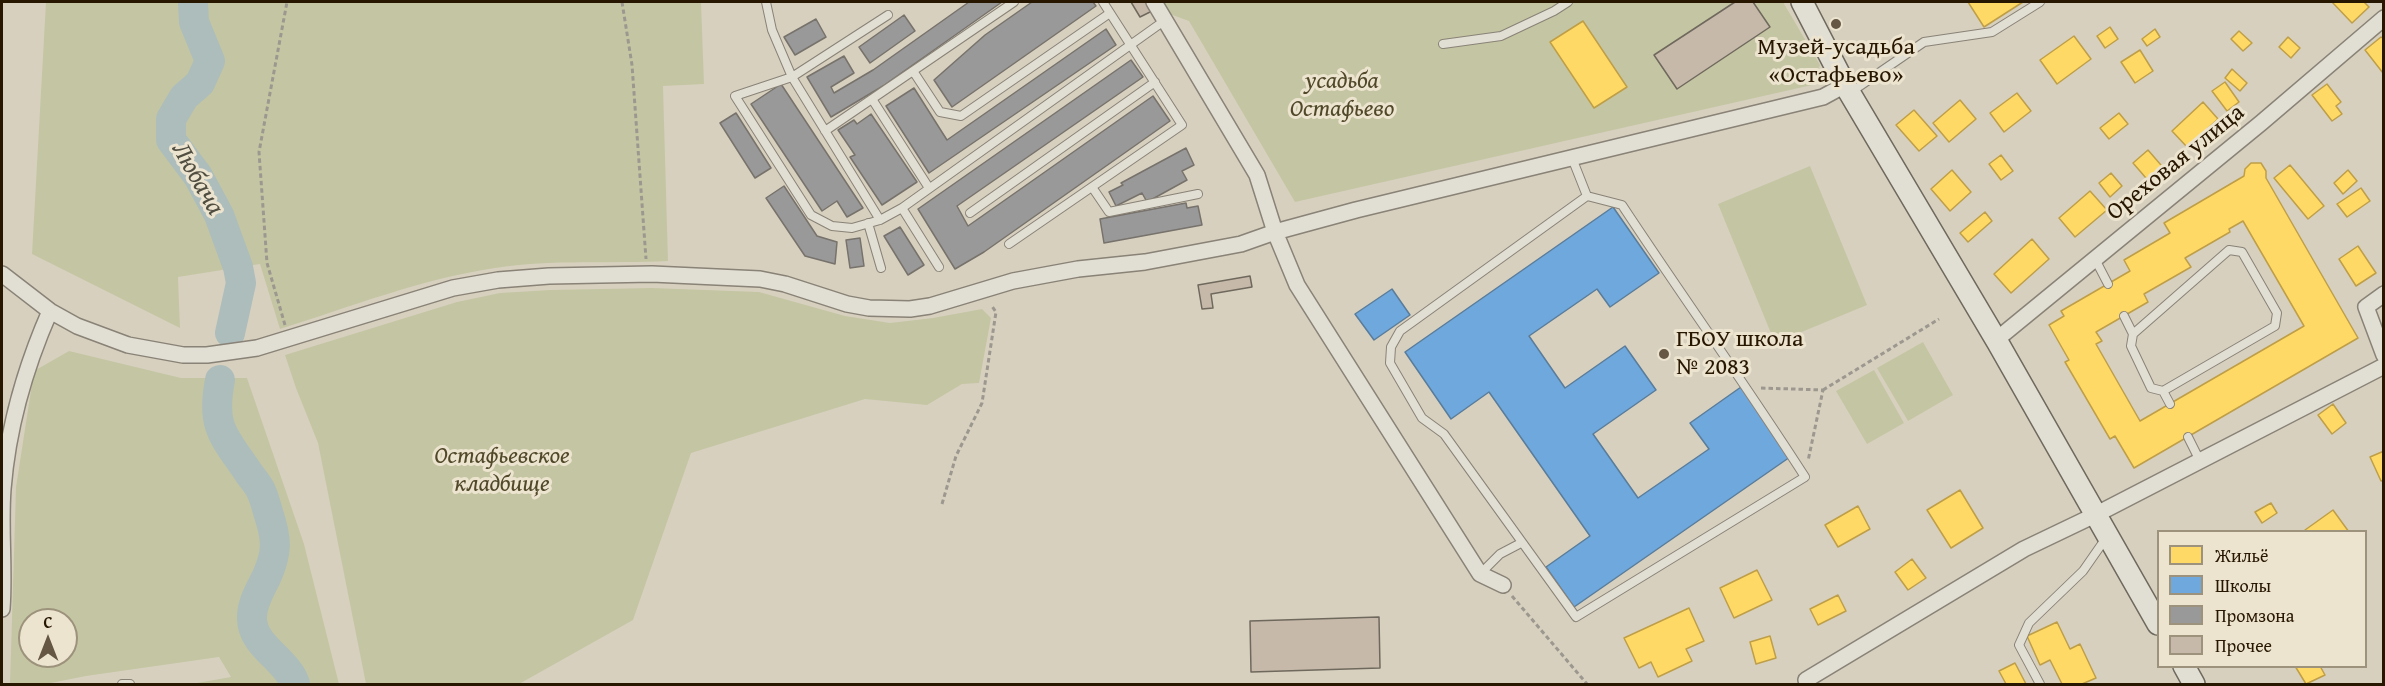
<!DOCTYPE html>
<html>
<head>
<meta charset="utf-8">
<style>
  body { margin:0 }
  #map { position:relative; width:2385px; height:686px; overflow:hidden; background:#d7d0bf; font-family:"Gentium Book Plus",serif }
  canvas { display:block }
  .frame { position:absolute; inset:0; border:3px solid #271600; pointer-events:none }
  .legend { position:absolute; left:2157px; top:530px; width:210px; height:138px; box-sizing:border-box; background:#ece4cf; border:2px solid #9d927c; margin:0; padding:8px 10px; list-style:none; font-size:18px; color:#271600 }
  .legend li { display:flex; align-items:center; gap:12px; height:30px }
  .legend b { width:30px; border:2px solid #9d927c }
  .north { position:absolute; left:18px; top:608px; width:60px; height:60px; box-sizing:border-box; background:#ece4cf; border:2px solid #9d927c; border-radius:50%; rotate:0deg; font-size:16px; font-weight:700; line-height:24px; text-align:center; color:#271600 }
  .north::after { content:''; display:block; margin:auto; width:21px; height:27px; background:#655743; clip-path:polygon(50% 0,100% 100%,50% 72%,0 100%) }
</style>
</head>
<body>
<div id="map">
<canvas width="2385" height="686"></canvas>
<div class="frame"></div>
<ul class="legend">
<li><b style="height:16px;background:#ffd966"></b>Жильё</li>
<li><b style="height:16px;background:#6fa8dc"></b>Школы</li>
<li><b style="height:16px;background:#999"></b>Промзона</li>
<li><b style="height:16px;background:#c6b9aa"></b>Прочее</li>
</ul>
<div class="north">С</div>
</div>
<script>
const context = document.querySelector('canvas').getContext('2d');
context.lineJoin = 'round';
function fill(path, color) { context.fillStyle = color; context.fill(path, 'evenodd'); }
function strokePath(path, color, width, dash) { context.strokeStyle = color; context.lineWidth = width; context.lineCap = dash ? 'butt' : 'round'; context.setLineDash(dash || []); context.stroke(path); }
function drawText(font, color, halo, rows, align = 'center') {
  context.font = font + ' "Gentium Book Plus",serif'; context.lineWidth = 6; context.setLineDash([]); context.textBaseline = 'middle'; context.strokeStyle = halo; context.fillStyle = color; for (const [text, x, y, turn = 0] of rows) {
    context.save(); context.translate(x, y); context.rotate((+turn || 0) * Math.PI / 180); context.textAlign = isNaN(turn) ? turn : align; if (halo) context.strokeText(text, 0, 0); context.fillText(text, 0, 0); context.restore();
  }
}
const green = new Path2D(`
  M46,2H701L704,84L663,86L668,261C611,264 552,259 495,268C421,279 350,307 280,329L260,264L178,277L180,328L32,254Z
  M1137,2H1783L1820,65L1812,85L1295,202L1189,21Z
  M1810,166L1867,305L1775,343L1718,204Z
  M652,288L759,292L845,316L890,323L933,318L982,309L991,318L979,383L962,384L927,405L865,399L691,453L633,620L519,684H366L318,443L296,388L285,355L457,302L500,293L550,290Z
  M1923,342L1953,395L1908,421L1877,368Z
  M69,351L181,378H247L304,544L339,684H191L231,677L219,657L86,676L51,683H10L16,487L34,371ZM30,620H66V656H30Z
  M1874,370L1904,423L1867,444L1836,391Z`);
const homes = new Path2D(`
  M1968,2H2023L1984,27Z
  M2332,2H2364L2369,7L2352,23Z
  M1583,21L1627,87L1594,108L1550,42Z
  M2110,27L2118,39L2105,48L2097,36Z
  M2155,29L2160,37L2147,46L2142,39Z
  M2239,31L2252,43L2243,51L2231,39Z
  M2074,36L2091,59L2057,84L2040,60Z
  M2288,37L2300,48L2291,58L2279,47Z
  M2381,37L2384,39L2383,73L2365,50Z
  M2140,50L2153,71L2135,83L2121,62Z
  M2232,69L2247,83L2240,91L2225,78Z
  M2225,82L2239,102L2227,111L2212,91Z
  M2327,84L2341,102L2336,106L2342,114L2332,121L2312,95Z
  M2017,93L2031,111L2004,132L1990,113Z
  M1960,100L1976,119L1949,142L1933,123Z
  M2203,102L2218,119L2187,147L2172,131Z
  M1914,110L1937,136L1919,151L1896,125Z
  M2119,113L2128,124L2109,139L2100,128Z
  M2148,150L2167,172L2152,185L2133,163Z
  M2001,155L2013,171L2001,180L1989,164Z
  M2251,163H2261L2266,171V178L2358,338L2134,468L2115,436L2110,439L2065,362L2069,360L2049,325L2064,316L2061,311L2130,271L2124,260L2170,233L2164,223L2244,176L2245,169ZM2243,221L2304,326L2140,421L2096,344L2102,341L2096,332L2148,302L2144,294L2191,267L2185,258L2230,232L2229,229Z
  M2290,165L2324,206L2308,219L2274,178Z
  M1952,170L1971,192L1950,211L1931,189Z
  M2348,170L2357,181L2343,194L2334,183Z
  M2111,173L2122,186L2110,197L2099,183Z
  M2361,188L2370,201L2347,217L2337,204Z
  M2090,191L2107,210L2075,237L2059,218Z
  M1985,212L1992,221L1968,242L1960,233Z
  M2032,239L2049,259L2011,293L1994,274Z
  M2358,246L2376,273L2356,286L2339,259Z
  M2333,404L2346,423L2332,434L2318,415Z
  M2384,451V480L2381,481L2370,457Z
  M1960,490L1983,528L1951,548L1927,510Z
  M2271,503L2277,513L2262,523L2255,512Z
  M1858,506L1870,529L1838,547L1825,525Z
  M2333,510L2349,532H2306L2305,530Z
  M1912,559L1926,578L1908,590L1895,572Z
  M1757,570L1772,600L1734,618L1720,588Z
  M1838,595L1846,611L1818,625L1810,609Z
  M1689,608L1704,641L1686,649L1692,661L1658,677L1651,662L1639,668L1624,638Z
  M2057,622L2070,649L2080,644L2096,678L2082,684H2062L2050,660L2040,665L2027,636Z
  M1770,636L1776,658L1756,664L1750,642Z
  M2015,663L2026,684H2006L1999,671Z
  M2295,666H2320L2325,675L2306,684Z`);
const schools = new Path2D(`
  M1613,207L1659,273L1610,307L1597,289L1529,336L1565,388L1625,346L1656,390L1593,434L1638,498L1709,449L1690,423L1741,387L1790,457L1574,607L1546,567L1590,536L1489,392L1451,419L1405,352Z
  M1392,289L1410,315L1374,340L1355,314Z`);
const industry = new Path2D(`
  M969,2H1002L883,86L831,117L807,77L844,56L854,73L831,87L834,93L873,70Z
  M1032,2H1093L1096,6L952,107L934,80L985,35Z
  M904,15L915,31L870,63L859,47Z
  M816,19L826,37L795,55L784,37Z
  M1106,29L1116,45L929,173L886,106L914,88L947,140Z
  M1131,60L1143,77L957,206L968,226L1153,96L1170,121L984,252L955,269L918,209Z
  M781,84L863,208L847,217L837,201L822,211L751,104Z
  M736,113L771,168L755,178L720,123Z
  M871,114L917,182L882,205L850,157L855,155L838,130L854,120L857,124Z
  M1186,148L1194,165L1182,171L1187,180L1147,202L1142,193L1116,206L1109,192L1123,185L1121,183Z
  M784,186L817,236L837,242L835,264L805,256L766,198Z
  M1186,203L1187,208L1198,206L1202,225L1104,243L1100,219Z
  M900,227L924,265L908,275L884,236Z
  M860,238L864,266L850,268L846,240Z`);
const river = new Path2D(`
  M193,2L194,22L210,61L200,83L184,97L171,119V140L198,176L219,215L238,267L241,283L230,333
  M220,380C211,427 223,435 248,472C252,478 258,484 261,491C264,497 266,505 268,512C277,539 278,552 266,578C260,590 252,603 252,617C251,646 287,659 295,684`);
const building = new Path2D(`
  M1131,2H1147L1152,11L1140,17Z
  M1735,2H1753L1770,27L1677,89L1654,55Z
  M1250,276L1252,287L1211,294L1213,308L1202,309L1198,285Z
  M1379,617L1380,668L1251,672L1250,621Z`);
const path = new Path2D(`
  M622,2L632,65L646,259
  M285,325L267,263L259,152L287,2
  M1761,388L1823,390L1808,461
  M1823,390L1939,319
  M942,504L956,456L982,403L996,312L991,305
  M1512,596L1587,684`);
const lane = new Path2D(`
  M766,2L772,30L792,77L880,220
  M888,15L792,77L735,96L811,215L832,226L852,228L880,220L902,208L1164,21
  M1443,44L1501,36L1554,11L1568,2
  M913,71L940,112L961,116L1110,13
  M1851,92L1924,42L1992,32L2040,2
  M872,99L929,188
  M825,131L1014,2
  M1572,158L1587,196L1622,205C1682,296 1746,385 1805,477L1576,617L1444,434L1422,418L1390,363L1391,347L1400,331L1587,196
  M1092,187L1109,212L1198,194
  M902,208L939,267
  M970,213L1155,82
  M868,223L881,268
  M1009,244L1182,125L1103,2
  M2229,250L2242,252L2277,313L2275,326L2163,391L2151,388L2131,346L2133,334Z
  M2095,259L2108,284
  M2124,316L2133,334
  M2163,391L2170,404
  M2188,437L2200,461
  M1480,574L1500,554L1521,543
  M122,684H130
  M2040,684L2019,645L2029,623L2083,571L2106,538`);
const street = new Path2D(`
  M1154,2L1257,175L1275,232L1297,285L1480,574L1503,585
  M2,274L50,311L77,326L128,345L183,355H207L257,348L453,288L498,280L549,276L652,274L760,279L785,284L847,304L869,308L910,309L930,306L1013,281L1078,269L1145,262L1241,244L1275,232L1356,210L1823,97L1845,85
  M2384,294L2366,307L2384,355
  M1996,340L2261,123L2384,18
  M2,609C5,569 0,529 3,489C8,427 25,368 50,311
  M1806,680L2024,549L2095,515L2384,366`);
const secondary = new Path2D(`
  M1802,2L1845,85L1998,343L2158,624
  M2184,666L2194,684`);
const markers = [
  [1836,24,6,"#655743"],
  [1664,354,6,"#655743"]
];
const poiNames = [
  ["Музей-усадьба",1836,48],
  ["«Остафьево»",1836,76],
  ["ГБОУ школа",1676,340,"left"],
  ["№ 2083",1676,368,"left"]
];
const parkNames = [
  ["усадьба",1342,82],
  ["Остафьево",1342,110],
  ["Остафьевское",502,457],
  ["кладбище",502,485]
];
const streetNames = [
  ["Ореховая улица",2176,163,-39]
];
const waterNames = [
  ["Любача",197,179,60]
];
fill(green, '#c4c6a3');
fill(homes, '#ffd966');
strokePath(homes, '#be9e47', 1.5);
fill(schools, '#6fa8dc');
strokePath(schools, '#597c9a', 1.5);
fill(industry, '#999');
strokePath(industry, '#77726b', 1.5);
strokePath(river, '#adbdbc', 30);
fill(building, '#c6b9aa');
strokePath(building, '#6f695d', 1.5);
strokePath(lane, '#898276', 10);
strokePath(street, '#898276', 18);
strokePath(secondary, '#6f695d', 24);
strokePath(path, '#9c988f', 3, [4.5, 3]);
strokePath(lane, '#e1ded4', 8);
strokePath(street, '#e1ded4', 15);
strokePath(secondary, '#e1ded4', 21);
for (const [x, y, r, color] of markers) { const dot = new Path2D(); dot.arc(x, y, r, 0, 2 * Math.PI); context.fillStyle = color; context.fill(dot); strokePath(dot, '#ece4cf', 2); }
drawText('24px', '#271600', '#ece4cf', poiNames);
drawText('italic 24px', '#51482a', '#ece4cf', parkNames);
drawText('24px', '#271600', '#ece4cf', streetNames);
drawText('italic 26px', '#504e41', '#ece4cf', waterNames);
</script>
</body>
</html>
